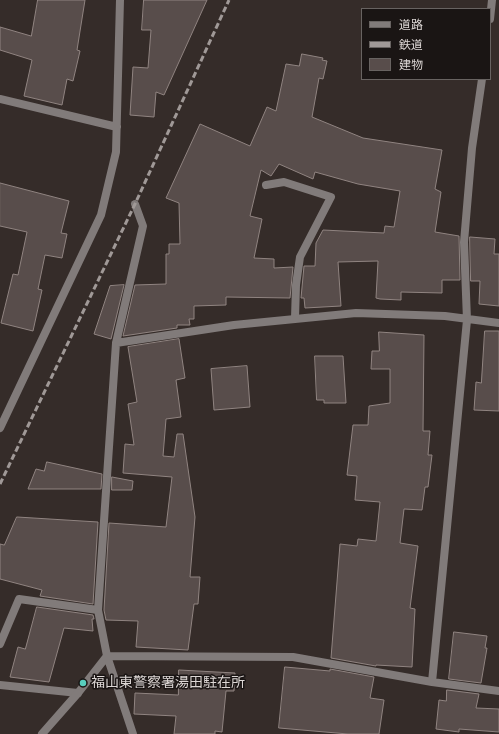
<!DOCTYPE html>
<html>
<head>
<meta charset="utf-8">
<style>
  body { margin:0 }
  #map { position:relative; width:499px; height:734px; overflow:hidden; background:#352c29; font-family:"DM Sans","Noto Sans JP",sans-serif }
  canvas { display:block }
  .legend { position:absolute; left:361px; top:8px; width:130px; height:72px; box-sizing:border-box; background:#1a1514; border:1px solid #686361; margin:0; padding:5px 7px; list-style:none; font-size:12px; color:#ddd7d5 }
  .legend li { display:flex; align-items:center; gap:8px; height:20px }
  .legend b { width:20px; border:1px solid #686361 }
</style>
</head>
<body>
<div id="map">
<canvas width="499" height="734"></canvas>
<ul class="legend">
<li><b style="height:5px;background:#817b7a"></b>道路</li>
<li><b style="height:5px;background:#a09997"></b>鉄道</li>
<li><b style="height:11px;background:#584d4b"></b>建物</li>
</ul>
</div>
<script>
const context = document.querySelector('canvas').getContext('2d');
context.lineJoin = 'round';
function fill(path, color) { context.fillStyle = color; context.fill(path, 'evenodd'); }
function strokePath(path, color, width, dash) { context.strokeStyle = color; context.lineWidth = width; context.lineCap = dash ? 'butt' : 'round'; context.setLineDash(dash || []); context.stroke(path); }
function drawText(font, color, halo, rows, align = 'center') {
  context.font = font + ' "DM Sans","Noto Sans JP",sans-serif'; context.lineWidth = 3; context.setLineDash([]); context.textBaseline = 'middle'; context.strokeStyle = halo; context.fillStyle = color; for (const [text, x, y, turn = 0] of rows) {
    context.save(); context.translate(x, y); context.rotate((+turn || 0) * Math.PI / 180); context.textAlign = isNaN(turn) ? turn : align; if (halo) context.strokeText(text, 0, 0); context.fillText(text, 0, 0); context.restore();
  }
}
const building = new Path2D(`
  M38,0H85L77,50L80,51L73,81L67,79L62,105L24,96L32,60L0,50V27L31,36Z
  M144,0H207L164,95L156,92L154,117L130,115L133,67L148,68L151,30H142Z
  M302,54L323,58L322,60L327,61L323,79L319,78L312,117L363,138L442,150L435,189L441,192L435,232L459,236L460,280H442V293L401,292V300L380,299L376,298L378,261L338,262L341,306L305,308L304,298H301L304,266H315L316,243L323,230L384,233L385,226L394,227L400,191L358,184L315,172L313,179L279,164L271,176L261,170L250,216L262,219L254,258L274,259V268L293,267L290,298L226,297V305L194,306V319H189L190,325H177V328L123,336L135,285L166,284V254H169V244H180L179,203L166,198L200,124L250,146L267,107L276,111L286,64L299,66Z
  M0,183L69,201L61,233L67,234L62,258L45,255L38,289L42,290L33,331L1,323L13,274L18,275L27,232L0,226Z
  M470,237L495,239L494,254H499V306L479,304L480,281H471Z
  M124,285L111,339L94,334L110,286Z
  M485,331H499V411L474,410L476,382L481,383Z
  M379,332L424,335L423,431H430L428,455H432L428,487H425L422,510L404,509L400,543L418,546L410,608L415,609L412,667L376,665V666L331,658L340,544L357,546L358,539L376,541L380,502L355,500L357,476L347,475L353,425H368L369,406L390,403V369H371L372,351H379Z
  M179,339L185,378L176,380L181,417L166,419L163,456L174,457L177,434H183L195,517L190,577H200L198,604H194L188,650L136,647L138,621L106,620L104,610L109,523L166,527L172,477L123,473L125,444L134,445L128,404L137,402L128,347Z
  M315,356H343L346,403H324V400H317Z
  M247,366L250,407L214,410L211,369Z
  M47,462L102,474L101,489H28L36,469L44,471Z
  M112,477L133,481L132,490H112Z
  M17,517L98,522L93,604L40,596L42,590L0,579V544L4,545Z
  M37,607L93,615L94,619H92L93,631L64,628L49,682L10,677L18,647L25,649Z
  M454,632L487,636L485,648H487L481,683L449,679Z
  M285,667L330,671V669L374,677L370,698L384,700L379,734H348L279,728Z
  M179,670L235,673L234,691H226L222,732L215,731V734H174L176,716L134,714L135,693L178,695Z
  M447,690L479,694L476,708L499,709V732L459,729V732L436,729L439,700L446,701Z`);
const service = new Path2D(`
  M266,185L284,182L331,197L300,257L296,285L295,318
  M0,644L19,599L98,610
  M0,685L78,693`);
const minor = new Path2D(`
  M490,19L492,0
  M0,99L117,127
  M116,343L234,325L356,313L445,316L499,323
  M0,428L101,215L116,152L120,0
  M107,656L293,657L432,682L499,691
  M432,682L467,320L464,242L472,148L482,79
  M42,734L78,693L107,656
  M133,734L107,656L98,610L116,343L143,226L135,204`);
const rail = new Path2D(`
  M0,484L135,204L229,0`);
const markers = [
  [83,683,4,"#59cebe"]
];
const poiNames = [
  ["福山東警察署湯田駐在所",91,683]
];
fill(building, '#584d4b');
strokePath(building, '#908481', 1);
strokePath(service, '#817b7a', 8);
strokePath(minor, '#817b7a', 8);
strokePath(rail, '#a09997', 3, [6, 3]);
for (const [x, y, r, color] of markers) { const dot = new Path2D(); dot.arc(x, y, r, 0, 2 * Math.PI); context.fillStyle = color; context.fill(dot); strokePath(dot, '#1a1514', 1.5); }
drawText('14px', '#ddd7d5', '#1a1514', poiNames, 'left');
</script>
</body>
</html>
